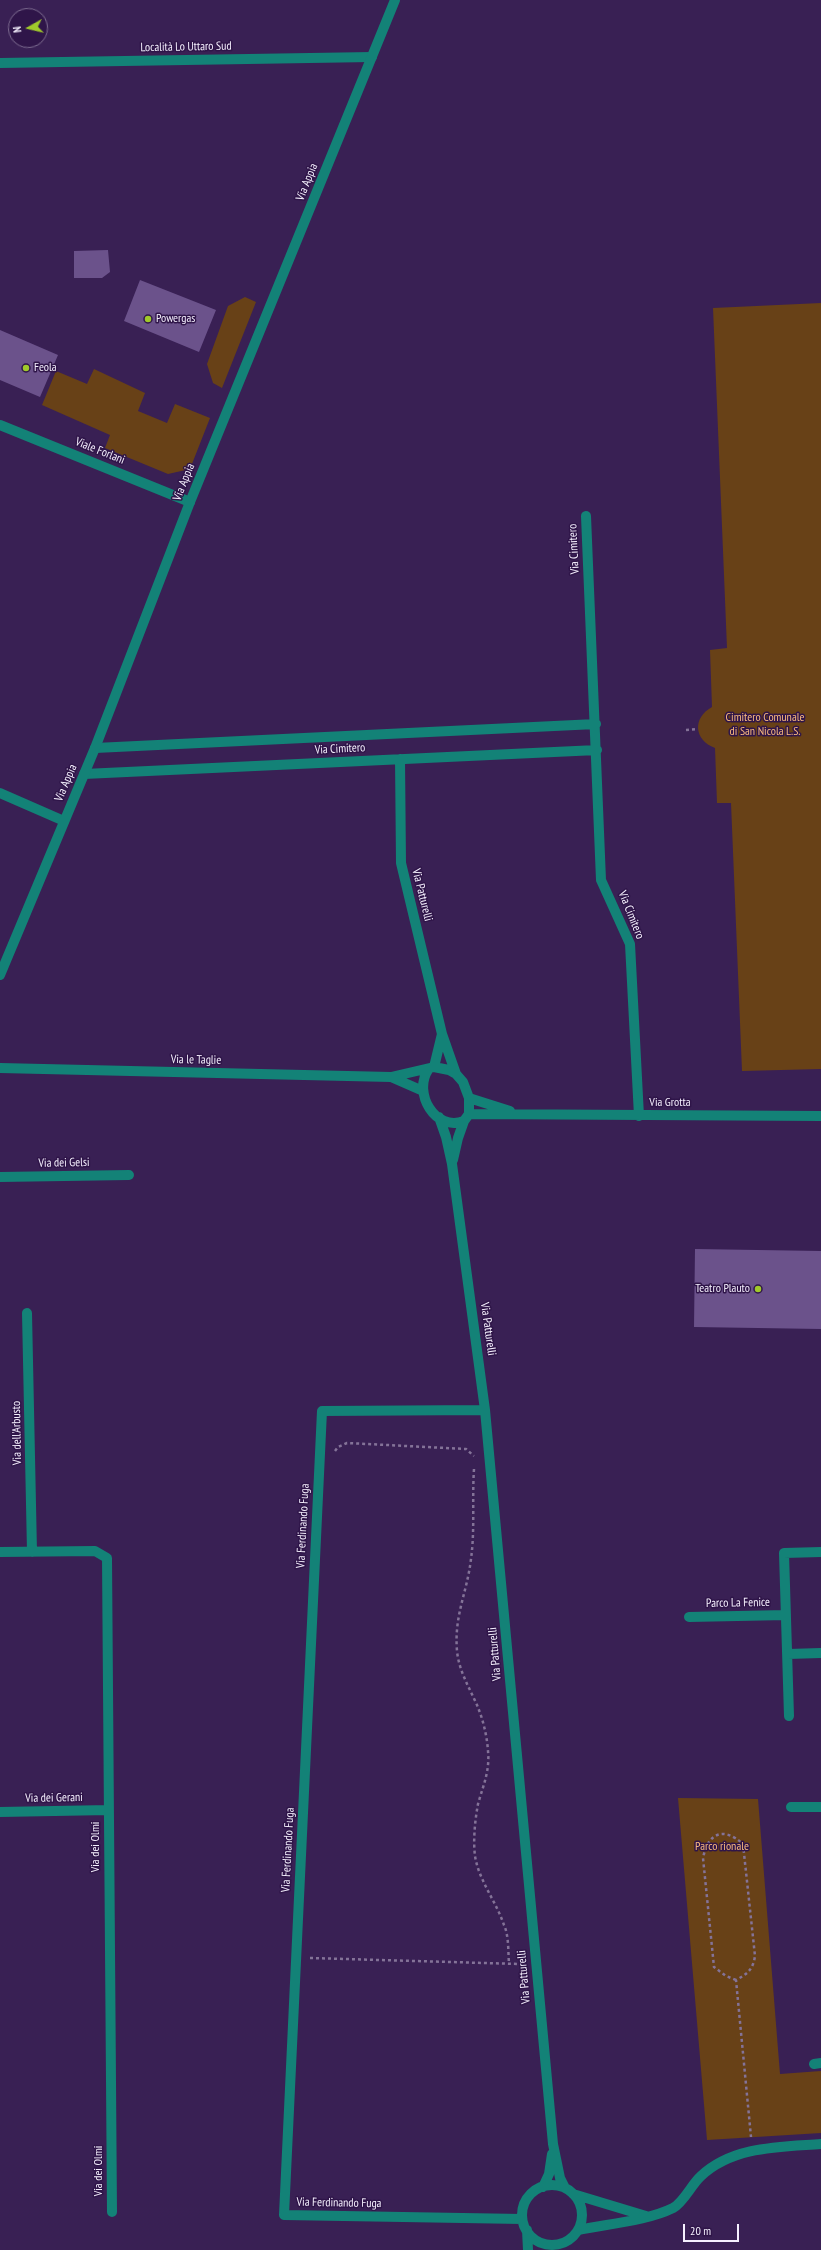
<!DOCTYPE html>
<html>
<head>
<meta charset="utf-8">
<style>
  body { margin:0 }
  #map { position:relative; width:821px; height:2250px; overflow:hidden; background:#392054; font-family:"PT Sans Narrow",sans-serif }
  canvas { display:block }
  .north { position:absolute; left:8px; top:8px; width:40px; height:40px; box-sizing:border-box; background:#2f1549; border:1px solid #7e6d91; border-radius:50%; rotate:262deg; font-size:11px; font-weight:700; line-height:16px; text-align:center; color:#f5f0fe }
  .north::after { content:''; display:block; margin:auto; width:14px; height:18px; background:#a0c92b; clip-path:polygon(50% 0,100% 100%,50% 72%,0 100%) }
  .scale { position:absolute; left:683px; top:2224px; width:56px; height:18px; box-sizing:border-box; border:2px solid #f5f0fe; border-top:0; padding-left:5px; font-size:12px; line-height:14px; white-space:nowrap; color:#f5f0fe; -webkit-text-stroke:3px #2f1549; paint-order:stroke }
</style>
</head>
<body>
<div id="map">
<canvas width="821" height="2250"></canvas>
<div class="north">N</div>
<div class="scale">20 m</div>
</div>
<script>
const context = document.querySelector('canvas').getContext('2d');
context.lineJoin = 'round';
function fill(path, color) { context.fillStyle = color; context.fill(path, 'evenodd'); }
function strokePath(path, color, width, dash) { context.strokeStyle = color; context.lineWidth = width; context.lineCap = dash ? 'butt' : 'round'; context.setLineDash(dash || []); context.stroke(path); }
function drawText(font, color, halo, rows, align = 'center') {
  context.font = font + ' "PT Sans Narrow",sans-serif'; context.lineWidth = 3; context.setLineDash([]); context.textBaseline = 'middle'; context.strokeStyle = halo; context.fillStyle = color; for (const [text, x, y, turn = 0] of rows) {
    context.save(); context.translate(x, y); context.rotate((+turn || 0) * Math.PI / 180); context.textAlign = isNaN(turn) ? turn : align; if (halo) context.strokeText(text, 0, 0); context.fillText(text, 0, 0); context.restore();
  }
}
const green = new Path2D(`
  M245,297L256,302L222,388L213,383L207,364L228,306Z
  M821,303V1069L742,1071L731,803H717L715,748C694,740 692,718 712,707L710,650L727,648L713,308Z
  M94,369L145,393L138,411L167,423L175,404L210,418L190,469L168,474L105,448L110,435L42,405L56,371L87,384Z
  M678,1798L758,1799L780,2074L821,2071V2133L707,2140Z`);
const building = new Path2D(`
  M108,250L110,272L102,278H74V251Z
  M140,280L216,310L199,352L124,321Z
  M0,330L58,355L40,397L0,380Z
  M695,1249L821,1251V1329L694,1327Z`);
const path = new Path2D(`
  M686,730L697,729
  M335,1451L338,1447L347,1443L466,1449L474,1456
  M474,1469C472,1499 475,1530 471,1559C467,1593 454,1615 457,1651C459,1671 469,1687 477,1705C483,1719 487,1736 488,1751C490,1771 483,1786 478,1804C475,1820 473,1840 475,1856C479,1881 496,1901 504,1925C509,1936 508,1951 509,1964
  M310,1958L520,1964L521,1967
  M736,1980L726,1976L714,1967L703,1858C708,1833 723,1826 743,1844L755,1956C753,1970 747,1974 736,1980L751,2137`);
const service = new Path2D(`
  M0,63L372,57
  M689,1617L786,1615
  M788,1654L821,1653
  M789,1716L784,1553L821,1552
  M791,1807H821
  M814,2064L821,2063`);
const minor = new Path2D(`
  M0,425L190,502
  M586,516L601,880L630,944L639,1116
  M95,748L596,724
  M400,759L401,863L442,1034L456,1074L463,1082L469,1098V1114L464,1121L458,1138L453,1160
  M84,774L597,750
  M0,793L64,821
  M434,1067L442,1034
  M0,1068L391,1077L434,1067L449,1070L456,1074
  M428,1070C413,1093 435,1132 464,1121
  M391,1077L423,1091
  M469,1098L510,1111
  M469,1114L821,1116
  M439,1117L446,1137L452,1164L485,1410L553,2144L560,2178L565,2188
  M0,1177L129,1175
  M27,1313L32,1552
  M485,1410L322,1411L284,2215L522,2219
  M0,1552L95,1551L107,1558L112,2212
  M0,1812L109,1810
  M522 2215a30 30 0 1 1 60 0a30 30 0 1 1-60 0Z
  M543,2187L549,2174L552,2154
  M573,2194L646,2216
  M527,2230L528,2250
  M578,2230C606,2224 647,2221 673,2208C684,2202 691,2185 701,2176C733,2146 780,2147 821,2144`);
const tertiary = new Path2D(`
  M0,975L95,748L190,502L395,0`);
const markers = [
  [148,319,4,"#a0c92b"],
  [26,368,4,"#a0c92b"],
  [758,1289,4,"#a0c92b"]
];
const streetNames = [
  ["Località Lo Uttaro Sud",186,47,-1],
  ["Via Appia",307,182,-68],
  ["Viale Forlani",100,451,22],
  ["Via Appia",184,482,-68],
  ["Via Cimitero",574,549,-93],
  ["Via Cimitero",340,749,-3],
  ["Via Appia",66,783,-67],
  ["Via Patturelli",422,895,76],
  ["Via Cimitero",631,915,68],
  ["Via le Taglie",196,1060,1],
  ["Via Grotta",670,1103],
  ["Via dei Gelsi",64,1163,-1],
  ["Via Patturelli",488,1329,82],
  ["Via dell'Arbusto",17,1433,-91],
  ["Via Ferdinando Fuga",303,1526,-87],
  ["Parco La Fenice",738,1603,-1],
  ["Via Patturelli",495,1654,-95],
  ["Via dei Gerani",54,1798,-1],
  ["Via dei Olmi",96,1847,-90],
  ["Via Ferdinando Fuga",288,1850,-87],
  ["Via Patturelli",524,1977,-95],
  ["Via dei Olmi",99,2171,-90],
  ["Via Ferdinando Fuga",339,2203,1]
];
const poiNames = [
  ["Powergas",156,319],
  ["Feola",34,368],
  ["Teatro Plauto",750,1289,"right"]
];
const parkNames = [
  ["Cimitero Comunale",765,718],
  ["di San Nicola L.S.",765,732],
  ["Parco rionale",722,1847]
];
fill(green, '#684117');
fill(building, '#6b528b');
strokePath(path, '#847398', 2.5, [3, 3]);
strokePath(service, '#138277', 10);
strokePath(minor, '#138277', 10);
strokePath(tertiary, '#138277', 10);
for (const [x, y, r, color] of markers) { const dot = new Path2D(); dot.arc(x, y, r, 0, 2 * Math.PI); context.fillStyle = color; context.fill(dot); strokePath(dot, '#2f1549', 1.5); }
drawText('12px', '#f5f0fe', '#2f1549', streetNames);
drawText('12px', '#f5f0fe', '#2f1549', poiNames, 'left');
drawText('12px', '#fbbb7f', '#2f1549', parkNames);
</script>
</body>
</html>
